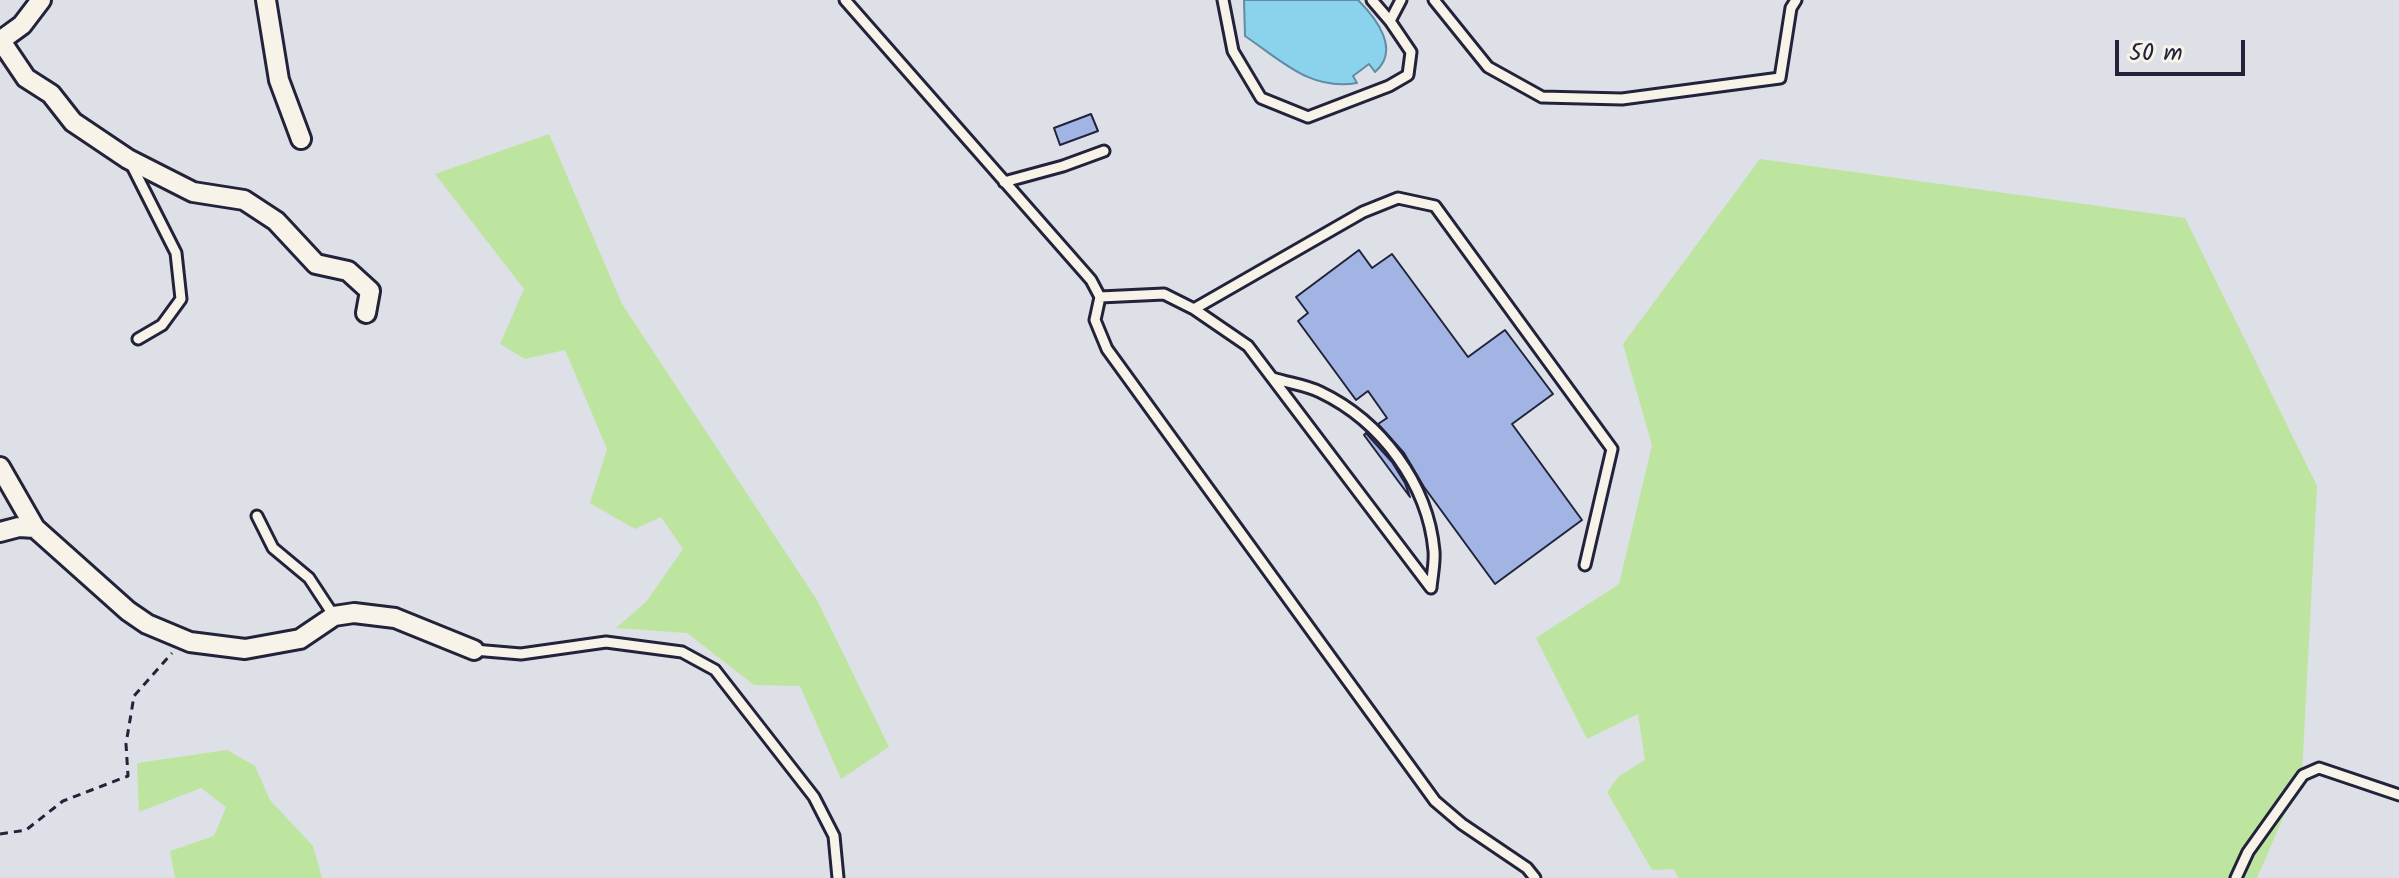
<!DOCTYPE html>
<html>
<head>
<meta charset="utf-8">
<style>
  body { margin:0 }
  #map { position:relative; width:2399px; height:878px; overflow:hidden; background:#dde0e6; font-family:Kalam,sans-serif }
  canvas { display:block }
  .scale { position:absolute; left:2115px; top:40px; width:130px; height:36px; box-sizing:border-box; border:4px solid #22223b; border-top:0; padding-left:10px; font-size:24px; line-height:28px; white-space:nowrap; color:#22223b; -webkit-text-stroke:6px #f7f3e8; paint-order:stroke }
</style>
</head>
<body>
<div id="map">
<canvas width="2399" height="878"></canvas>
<div class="scale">50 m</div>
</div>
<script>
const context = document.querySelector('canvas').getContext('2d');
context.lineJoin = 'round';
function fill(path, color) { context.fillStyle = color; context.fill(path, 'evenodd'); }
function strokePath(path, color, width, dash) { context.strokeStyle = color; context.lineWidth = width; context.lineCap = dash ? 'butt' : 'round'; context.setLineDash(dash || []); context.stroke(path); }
const green = new Path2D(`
  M549,134L622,304L817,600L889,747L841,779L800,686L754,685L687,633L616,628L646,602L683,549L661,517L635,529L590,503L607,449L565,350L525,359L500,344L524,289L435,174Z
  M1760,159L2185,218L2317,486L2302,774L2257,878H1679L1673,869L1652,870L1607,792L1619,776L1645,760L1638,714L1587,739L1536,638L1619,584L1652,445L1623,344Z
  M227,750L255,766L270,800L313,846L322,878H175L170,851L214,836L226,807L201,788L139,812L137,763Z`);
const water = new Path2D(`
  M1244,0H1358C1376,18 1401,50 1375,72L1369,64L1353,76L1357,83C1310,91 1282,61 1245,36Z`);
const building = new Path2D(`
  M1091,114L1098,131L1060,145L1054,128Z
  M1359,250L1372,268L1392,254L1468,357L1505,330L1553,394L1512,424L1582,520L1495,584L1424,487L1404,453L1378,424L1387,418L1368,391L1356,400L1298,321L1308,313L1296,297Z
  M1366,433L1392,462L1405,483L1410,497L1364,435Z`);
const path = new Path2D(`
  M0,834L26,830L63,801L128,776L126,744L134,696L172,653`);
const lane = new Path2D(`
  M845,0L1091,280L1100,297L1095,320L1107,349L1435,801L1462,824L1527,868L1535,878
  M1223,0L1233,51L1261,98L1308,117L1389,86L1408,75L1411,52L1390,21L1372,0
  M1434,0L1488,67L1542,97L1622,99L1780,78L1791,8L1796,0
  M1390,21L1401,0
  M130,162L176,253L181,299L162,325L138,339
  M1004,182L1063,166L1104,151
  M1100,297L1164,294L1194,309L1248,346L1431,588
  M1194,309L1363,212L1398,198L1435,206L1612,449L1585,565
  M1273,378C1288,383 1306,385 1320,392C1381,421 1428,484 1434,551C1435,563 1432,576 1431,588
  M257,516L273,548L309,578L334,616
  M474,650L521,654L606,642L682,652L715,670L814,797L834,836L838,878
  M2236,878L2248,852L2303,775L2319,768L2399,795`);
const street = new Path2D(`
  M266,0L279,80L301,139
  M0,41L22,25L41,0
  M1,41L26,78L51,94L73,122L128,159L193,192L244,200L276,221L316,264L348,271L370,291L366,313
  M0,467L35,528L128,611L147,624L190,642L245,649L300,639L334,616L354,613L395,618L474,650
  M0,532L19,527L35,528`);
fill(green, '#bde5a0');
fill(water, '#8bd2ec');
strokePath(water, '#618ca5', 2);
fill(building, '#a1b4e3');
strokePath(building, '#22223b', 2);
strokePath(lane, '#22223b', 15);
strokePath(street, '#22223b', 24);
strokePath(path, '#22223b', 3, [8, 6]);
strokePath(lane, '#f7f3e8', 9);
strokePath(street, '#f7f3e8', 18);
</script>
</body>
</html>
